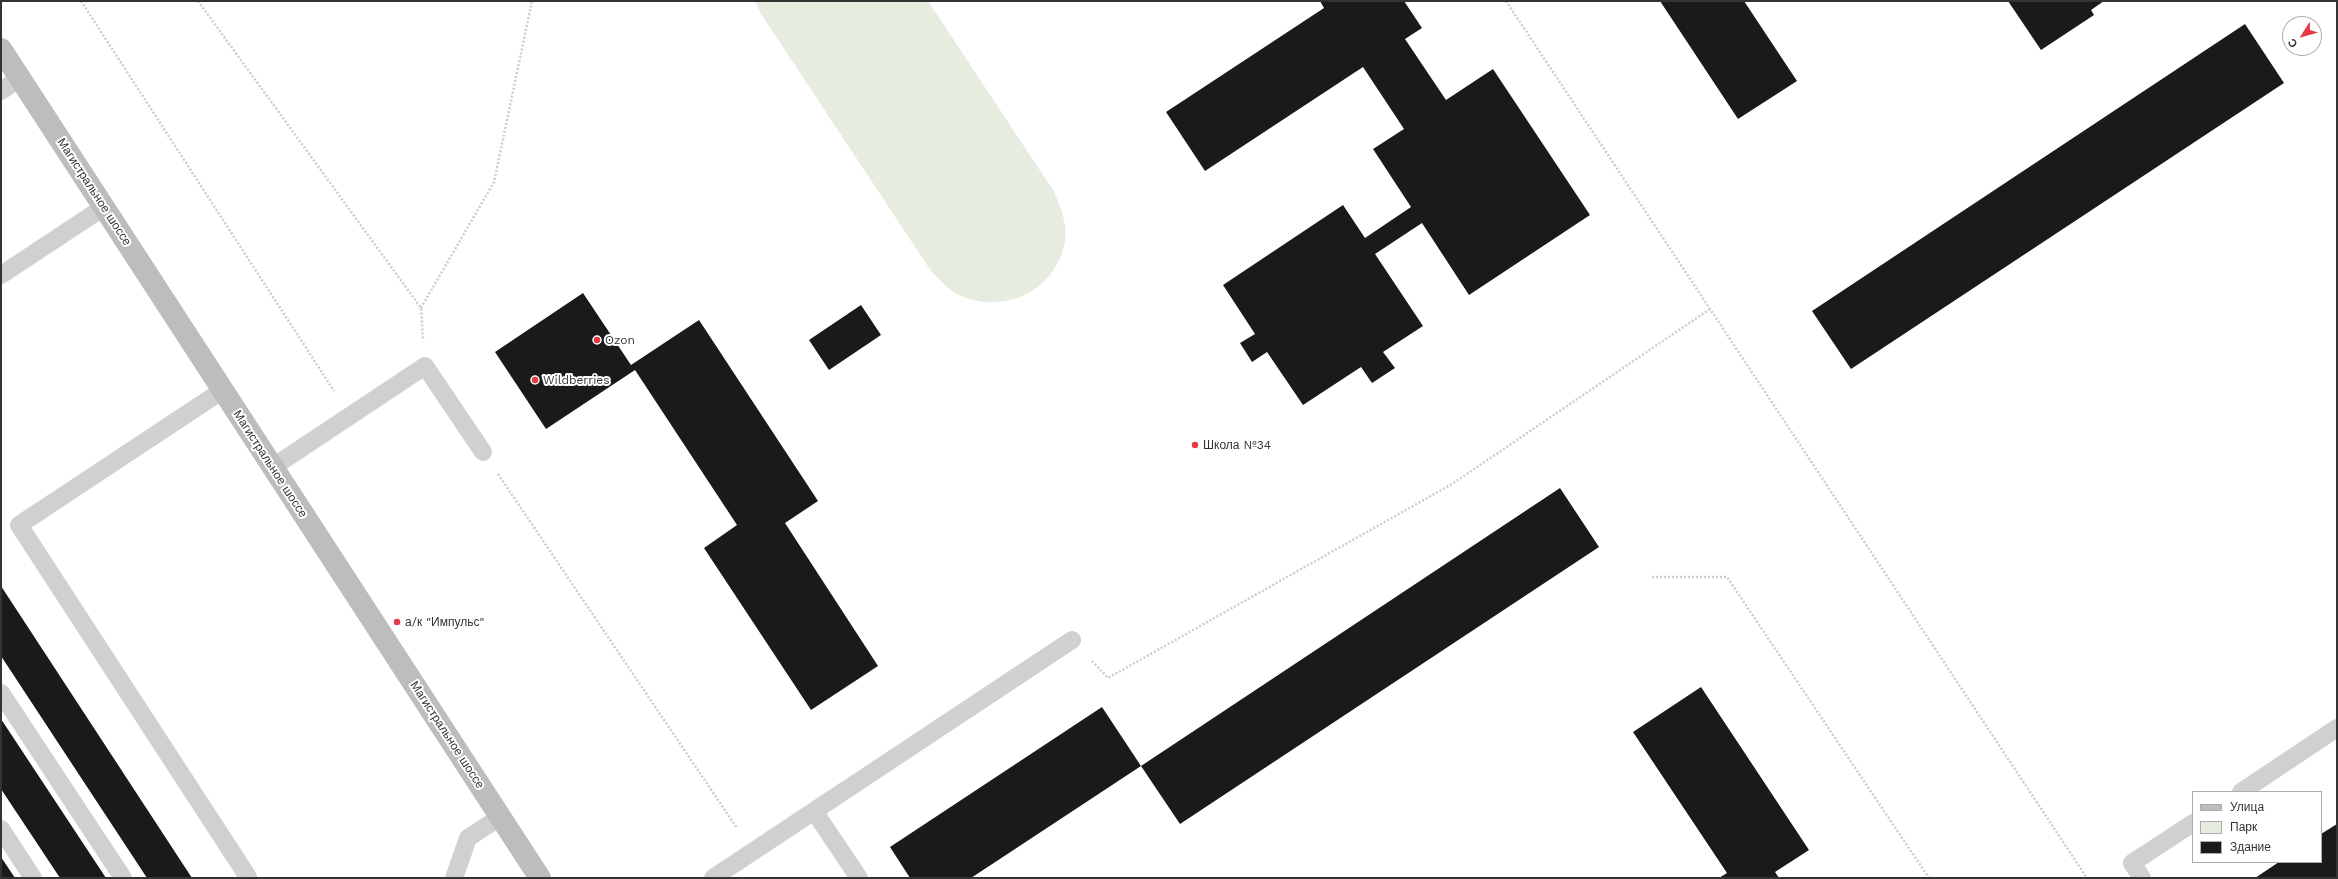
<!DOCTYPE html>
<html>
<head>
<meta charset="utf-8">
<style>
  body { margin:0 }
  #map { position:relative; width:2338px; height:879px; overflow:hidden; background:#fff; font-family:"Work Sans",sans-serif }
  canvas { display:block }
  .frame { position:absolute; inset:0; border:2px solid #333; pointer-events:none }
  .legend { position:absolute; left:2192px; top:791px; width:130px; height:72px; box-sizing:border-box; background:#fff; border:1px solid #adadad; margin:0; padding:5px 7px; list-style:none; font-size:12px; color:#333 }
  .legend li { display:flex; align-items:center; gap:8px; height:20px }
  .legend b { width:20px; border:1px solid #adadad }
  .north { position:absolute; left:2282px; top:16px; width:40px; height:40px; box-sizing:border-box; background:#fff; border:1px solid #adadad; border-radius:50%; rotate:233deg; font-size:11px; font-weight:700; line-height:16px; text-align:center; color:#333 }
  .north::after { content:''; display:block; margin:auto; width:14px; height:18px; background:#e63946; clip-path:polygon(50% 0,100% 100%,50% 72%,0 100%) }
</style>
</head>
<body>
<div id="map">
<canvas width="2338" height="879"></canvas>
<div class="frame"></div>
<ul class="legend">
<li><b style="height:5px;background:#bdbdbd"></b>Улица</li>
<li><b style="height:11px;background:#e6ecdf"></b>Парк</li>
<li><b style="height:11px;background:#1a1a1a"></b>Здание</li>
</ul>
<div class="north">С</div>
</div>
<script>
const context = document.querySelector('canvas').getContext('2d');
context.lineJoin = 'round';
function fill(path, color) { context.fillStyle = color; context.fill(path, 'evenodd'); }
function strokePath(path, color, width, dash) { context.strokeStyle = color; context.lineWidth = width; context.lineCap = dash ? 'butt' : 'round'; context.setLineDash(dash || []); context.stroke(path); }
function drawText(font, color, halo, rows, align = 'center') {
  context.font = font + ' "Work Sans",sans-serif'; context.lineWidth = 4; context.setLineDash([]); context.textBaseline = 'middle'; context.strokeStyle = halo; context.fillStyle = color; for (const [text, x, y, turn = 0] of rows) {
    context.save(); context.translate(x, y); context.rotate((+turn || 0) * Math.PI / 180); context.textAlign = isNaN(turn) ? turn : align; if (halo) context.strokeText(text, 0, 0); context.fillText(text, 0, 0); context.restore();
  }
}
const green = new Path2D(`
  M755,1H928L1053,190C1061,207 1069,226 1064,246C1053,292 1004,314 961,296C949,291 940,280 931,271L761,14Z`);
const building = new Path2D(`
  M1320,1H1404L1422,28L1405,39L1446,100L1493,69L1590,215L1469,295L1422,223L1375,254L1423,326L1383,352L1395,368L1372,383L1361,367L1303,405L1267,352L1252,362L1240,343L1255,334L1223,285L1343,205L1365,238L1411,207L1373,149L1404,129L1363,67L1205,171L1166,112L1324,8Z
  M1660,1H1744L1797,81L1738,119Z
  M2008,1H2104L2091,10L2094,15L2041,50Z
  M2245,24L2284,83L1851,369L1812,311Z
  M583,293L631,365L699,320L818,501L785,523L878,666L811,710L704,548L737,525L635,370L546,429L495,352Z
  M861,305L881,335L829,370L809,340Z
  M1560,488L1599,547L1180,824L1141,766Z
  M1,586L192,878H147L1,656Z
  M1701,687L1809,850L1775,872L1779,878H1719L1727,873L1633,732Z
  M1102,707L1141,766L971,878H910L890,847Z
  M1,719L106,878H60L1,789Z
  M2337,824V878H2255L2279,862H2321V834Z
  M1,857L15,878H1Z`);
const path = new Path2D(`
  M81,1L334,391
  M198,1L421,308L423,339
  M1506,1L2087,878
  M421,308L494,182L532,1
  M498,474L737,828
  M1652,577H1727L1929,878
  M1092,661L1108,678L1452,484L1710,309`);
const service = new Path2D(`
  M1,91L20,78
  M1,275L104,207
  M223,390L19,525L248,877
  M273,467L425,366L483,452
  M1,693L123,878
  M2241,792L2337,728
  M814,811L859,878
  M1,829L33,878
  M454,878L468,838L500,817
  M713,878L1072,640
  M2142,878L2132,863L2193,823`);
const secondary = new Path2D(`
  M1,49L540,878`);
const markers = [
  [597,340,4,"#e63946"],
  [535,380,4,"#e63946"],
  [1195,445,4,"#e63946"],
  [397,622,4,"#e63946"]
];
const streetNames = [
  ["Магистральное шоссе",94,192,57],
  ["Магистральное шоссе",270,464,57],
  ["Магистральное шоссе",447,735,57]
];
const poiNames = [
  ["Ozon",605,340],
  ["Wildberries",543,380],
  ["Школа №34",1203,445],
  ["а/к \"Импульс\"",405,622]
];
fill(green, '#e6ecdf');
fill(building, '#1a1a1a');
strokePath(path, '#cdcdcd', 2.5, [2, 2]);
strokePath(service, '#d0d0d0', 18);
strokePath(secondary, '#bdbdbd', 22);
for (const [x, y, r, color] of markers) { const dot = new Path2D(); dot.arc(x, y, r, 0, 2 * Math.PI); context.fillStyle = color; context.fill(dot); strokePath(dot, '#fff', 1.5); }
drawText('12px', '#333', '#fff', streetNames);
drawText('12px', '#333', '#fff', poiNames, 'left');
</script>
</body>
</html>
